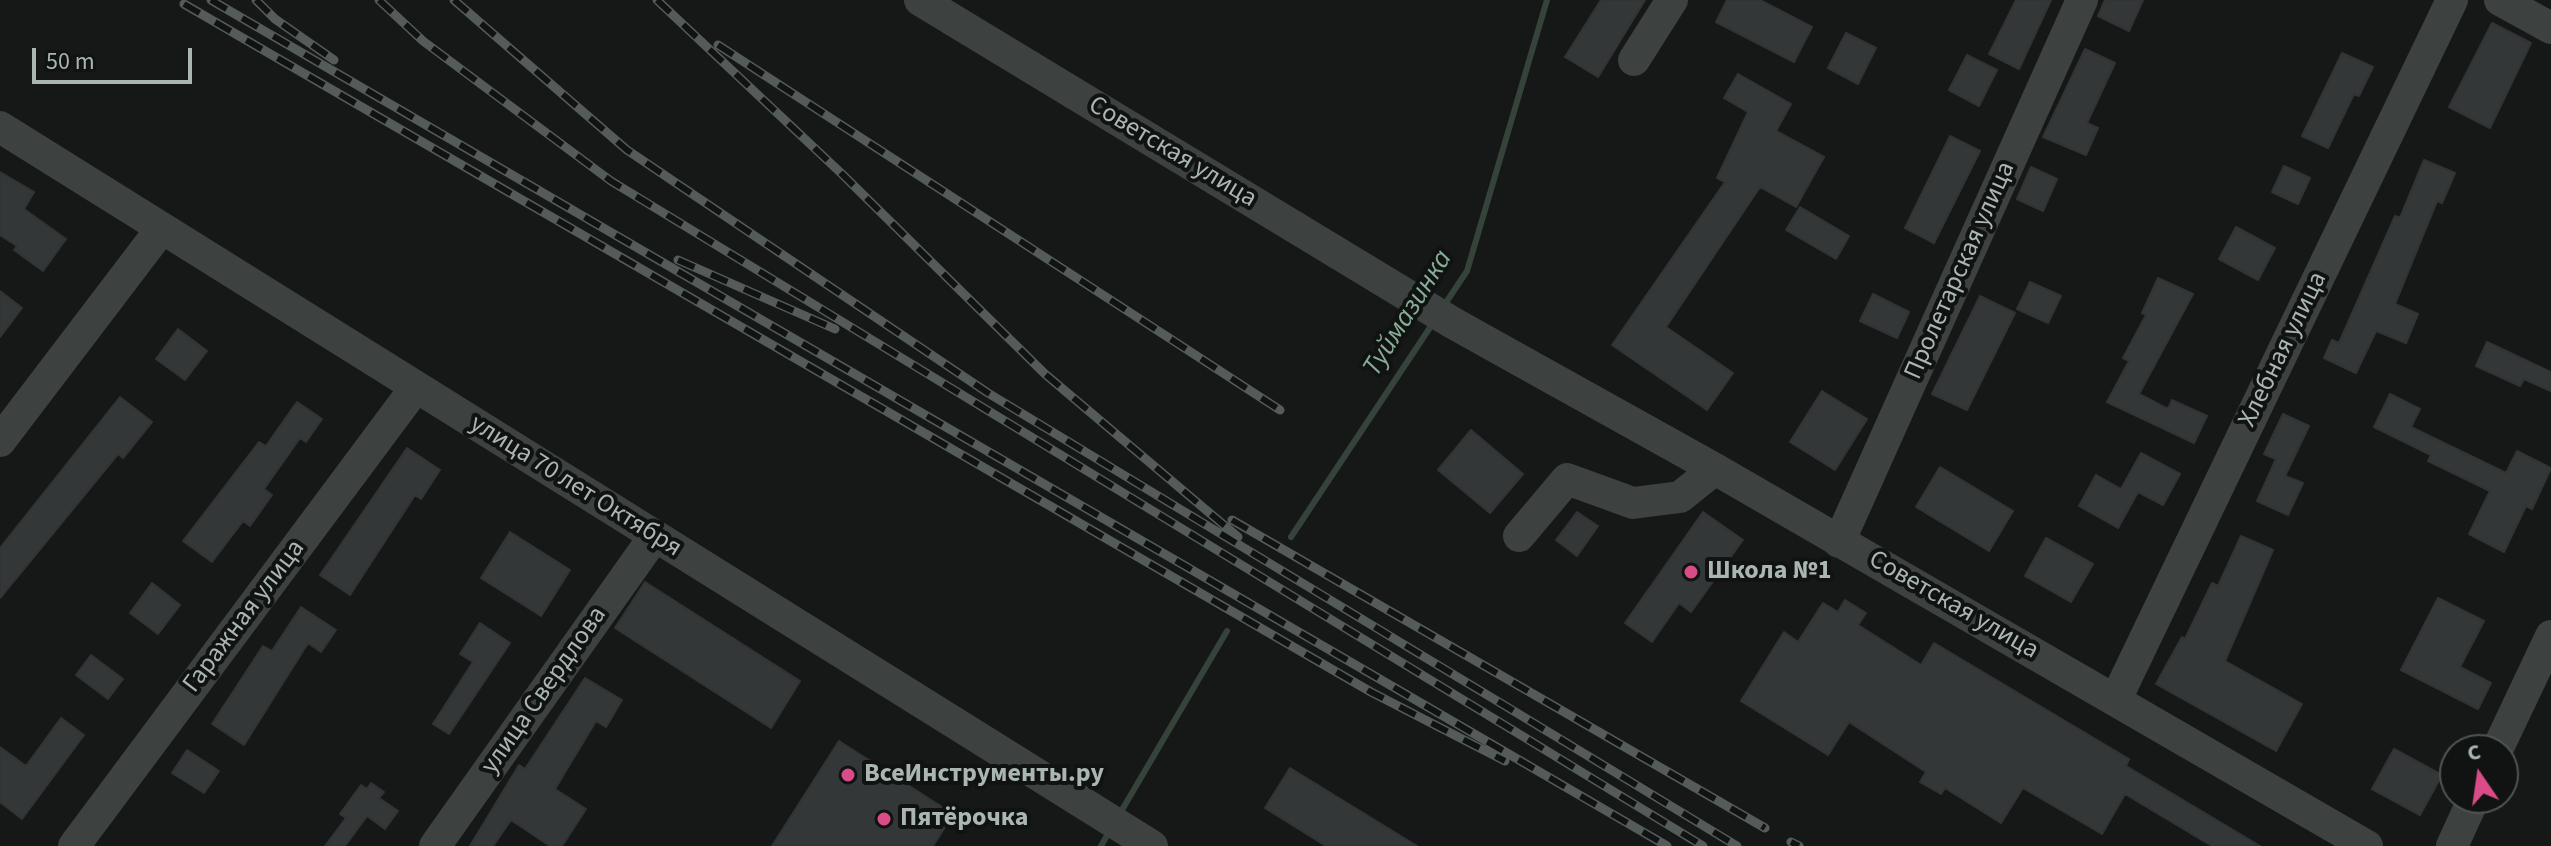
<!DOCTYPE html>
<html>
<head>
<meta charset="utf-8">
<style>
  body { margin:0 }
  #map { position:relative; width:2551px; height:846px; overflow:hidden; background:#161818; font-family:"Source Sans 3",sans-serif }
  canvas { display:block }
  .north { position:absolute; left:2439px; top:734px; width:80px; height:80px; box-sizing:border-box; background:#111313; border:2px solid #4e5453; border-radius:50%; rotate:347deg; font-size:22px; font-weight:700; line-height:32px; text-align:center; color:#aab6b2 }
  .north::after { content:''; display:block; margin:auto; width:28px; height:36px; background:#da4c87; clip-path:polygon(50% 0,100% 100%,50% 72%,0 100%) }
  .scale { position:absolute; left:32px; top:48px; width:160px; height:36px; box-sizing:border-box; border:4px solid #aab6b2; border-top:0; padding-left:10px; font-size:24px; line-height:28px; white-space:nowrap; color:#aab6b2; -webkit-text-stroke:6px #111313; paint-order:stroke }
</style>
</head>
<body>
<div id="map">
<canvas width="2551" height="846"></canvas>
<div class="north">С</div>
<div class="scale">50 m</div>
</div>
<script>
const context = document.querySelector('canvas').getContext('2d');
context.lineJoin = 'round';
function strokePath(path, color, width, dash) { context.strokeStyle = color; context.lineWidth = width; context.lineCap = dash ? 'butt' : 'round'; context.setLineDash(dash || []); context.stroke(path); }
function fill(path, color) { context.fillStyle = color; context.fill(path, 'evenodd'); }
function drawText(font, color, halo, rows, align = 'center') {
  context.font = font + ' "Source Sans 3",sans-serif'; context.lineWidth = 8; context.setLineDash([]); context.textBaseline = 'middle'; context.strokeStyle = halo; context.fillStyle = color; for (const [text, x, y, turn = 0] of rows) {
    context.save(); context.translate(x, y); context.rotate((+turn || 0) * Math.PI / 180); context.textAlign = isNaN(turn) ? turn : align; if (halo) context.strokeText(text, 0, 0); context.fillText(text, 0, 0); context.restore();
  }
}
const stream = new Path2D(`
  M1443,307L1467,271L1547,0
  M1291,537L1433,323
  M1119,815L1227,631
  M1101,846L1109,832`);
const building = new Path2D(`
  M1601,0H1645L1598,77L1565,57Z
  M1727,0H1760L1812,27L1794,62L1716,22Z
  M2016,0H2051L2019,69L1989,54Z
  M2105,0H2143L2129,31L2098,16Z
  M2492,23L2531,43L2490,128L2449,107Z
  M1846,33L1876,48L1858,84L1828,68Z
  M2085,49L2115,63L2087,123L2098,128L2086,155L2043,137Z
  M2342,53L2373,67L2359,96L2354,94L2328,148L2302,136Z
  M1967,55L1997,70L1979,106L1949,90Z
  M1738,74L1791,104L1776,131L1824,157L1796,207L1760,187L1666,327L1733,373L1707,410L1612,345L1725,182L1717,178L1748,112L1724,98Z
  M1950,136L1980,151L1934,243L1905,228Z
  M2424,160L2455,173L2442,203L2437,201L2395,304L2418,314L2406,343L2376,331L2356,373L2324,358L2332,340L2339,343L2395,216L2400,218Z
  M2284,166L2310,178L2298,204L2272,192Z
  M2031,167L2057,179L2043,211L2017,199Z
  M0,172L34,192L24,209L66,239L43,271L14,250L17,246L0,235Z
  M1800,207L1849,236L1836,259L1786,230Z
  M2236,227L2275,248L2258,280L2219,259Z
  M2158,278L2193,294L2139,394L2168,409L2172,400L2207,416L2194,443L2107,402L2129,361L2123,358L2146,315L2142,313Z
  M2030,282L2061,296L2048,323L2017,309Z
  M0,291L22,308L0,337Z
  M1873,294L1909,312L1897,338L1860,321Z
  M1980,296L2015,313L1967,410L1932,394Z
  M178,329L207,351L185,380L156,359Z
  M2487,342L2551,372V391L2524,379L2520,386L2476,366Z
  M1822,391L1867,419L1835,470L1790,442Z
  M2390,394L2420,409L2411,427L2506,473L2517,451L2551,468L2532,509L2526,506L2504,552L2469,534L2490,491L2428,461L2431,455L2374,427Z
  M120,397L152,422L123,458L118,454L0,598V548Z
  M297,402L322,419L306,442L300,438L264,489L272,495L250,526L243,521L212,562L183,541L259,442L266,446Z
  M2283,414L2309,426L2285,476L2303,483L2288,515L2257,501L2276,459L2264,454Z
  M1471,430L1523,474L1490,513L1438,470Z
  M407,448L440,470L421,499L415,495L350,595L320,575Z
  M2141,453L2180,474L2163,505L2138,492L2118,528L2079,506L2096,475L2121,489Z
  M1940,467L2013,511L1989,551L1916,507Z
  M1577,512L1598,526L1577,556L1556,540Z
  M1703,512L1743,540L1691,612L1679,603L1652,642L1625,623Z
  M510,532L570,570L541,616L481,578Z
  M2241,536L2273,550L2225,661L2302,704L2276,751L2156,684L2182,637L2185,639L2212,583L2218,586Z
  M2046,538L2093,564L2071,602L2025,576Z
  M645,582L800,681L771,728L615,628Z
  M152,583L180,605L158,634L130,613Z
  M2438,598L2484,621L2460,667L2491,683L2478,709L2401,670Z
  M1845,600L1866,613L1858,625L1921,665L1934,643L2129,759L2126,766L2260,846H2212L2125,794L2102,834L2023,788L2001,823L1945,788L1941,794L1920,782L1926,772L1849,722L1828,755L1741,701L1784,632L1798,642L1823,603L1838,612Z
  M301,607L336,630L321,652L308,643L244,745L212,724L263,646L272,651Z
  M480,623L510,643L449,734L433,724L473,662L460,654Z
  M91,655L123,679L108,699L76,675Z
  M585,678L622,700L606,727L596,721L555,789L586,809L562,846H550L511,820L493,846H470L519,765L525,769Z
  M61,718L84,735L22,819L0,802V747L26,766Z
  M839,741L953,814L933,846H772Z
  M2394,749L2442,775L2420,815L2372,789Z
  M187,750L219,771L204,793L172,773Z
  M1290,768L1417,846H1326L1265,808Z
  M371,783L384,792L379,798L398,811L385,829L367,816L345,846H325L346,818L340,814L361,785L367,789Z`);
const minor = new Path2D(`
  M920,0L1453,323L1715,469L2367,846
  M2500,0L2551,28
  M1634,60L1672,0
  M0,127L1152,846
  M0,441L162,228
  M1519,536L1567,479L1633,503L1680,497L1715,469
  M1839,542L2082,0
  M2116,699L2452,0
  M2497,750L2551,636
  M74,846L416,387
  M435,846L654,537
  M2452,846L2474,798`);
const rail = new Path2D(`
  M211,0L1667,846
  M256,0L275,19L334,60
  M379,0L423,41L611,181L1703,846
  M454,0L627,150L988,393L1737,846
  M657,0L842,174L1045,374L1238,537
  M184,4L1371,692L1505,761
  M718,45L1280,410
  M678,260L835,329
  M1232,520L1765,828
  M1791,842L1799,846`);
const markers = [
  [1691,572,8,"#da4c87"],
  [848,775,8,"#da4c87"],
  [884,819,8,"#da4c87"]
];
const streetNames = [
  ["Советская улица",1172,153,31],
  ["Пролетарская улица",1961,271,-66],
  ["Хлебная улица",2284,350,-64],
  ["улица 70 лет Октября",575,487,32],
  ["Советская улица",1953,606,30],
  ["Гаражная улица",245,617,-53],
  ["улица Свердлова",545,691,-55]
];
const poiNames = [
  ["Школа №1",1707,572],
  ["ВсеИнструменты.ру",864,775],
  ["Пятёрочка",900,819]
];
const waterNames = [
  ["Туймазинка",1409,314,-58]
];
strokePath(stream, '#35433b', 6);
fill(building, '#333737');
strokePath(building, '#313433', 2);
strokePath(minor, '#3d4140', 32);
strokePath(rail, '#545b59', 9);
strokePath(rail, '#111313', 6, [18]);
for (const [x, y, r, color] of markers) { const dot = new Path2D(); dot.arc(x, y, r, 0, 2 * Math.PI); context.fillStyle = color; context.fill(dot); strokePath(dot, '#111313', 3); }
drawText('26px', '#aab6b2', '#111313', streetNames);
drawText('bold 26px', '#aab6b2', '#111313', poiNames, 'left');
drawText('italic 28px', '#86ad95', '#111313', waterNames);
</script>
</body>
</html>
